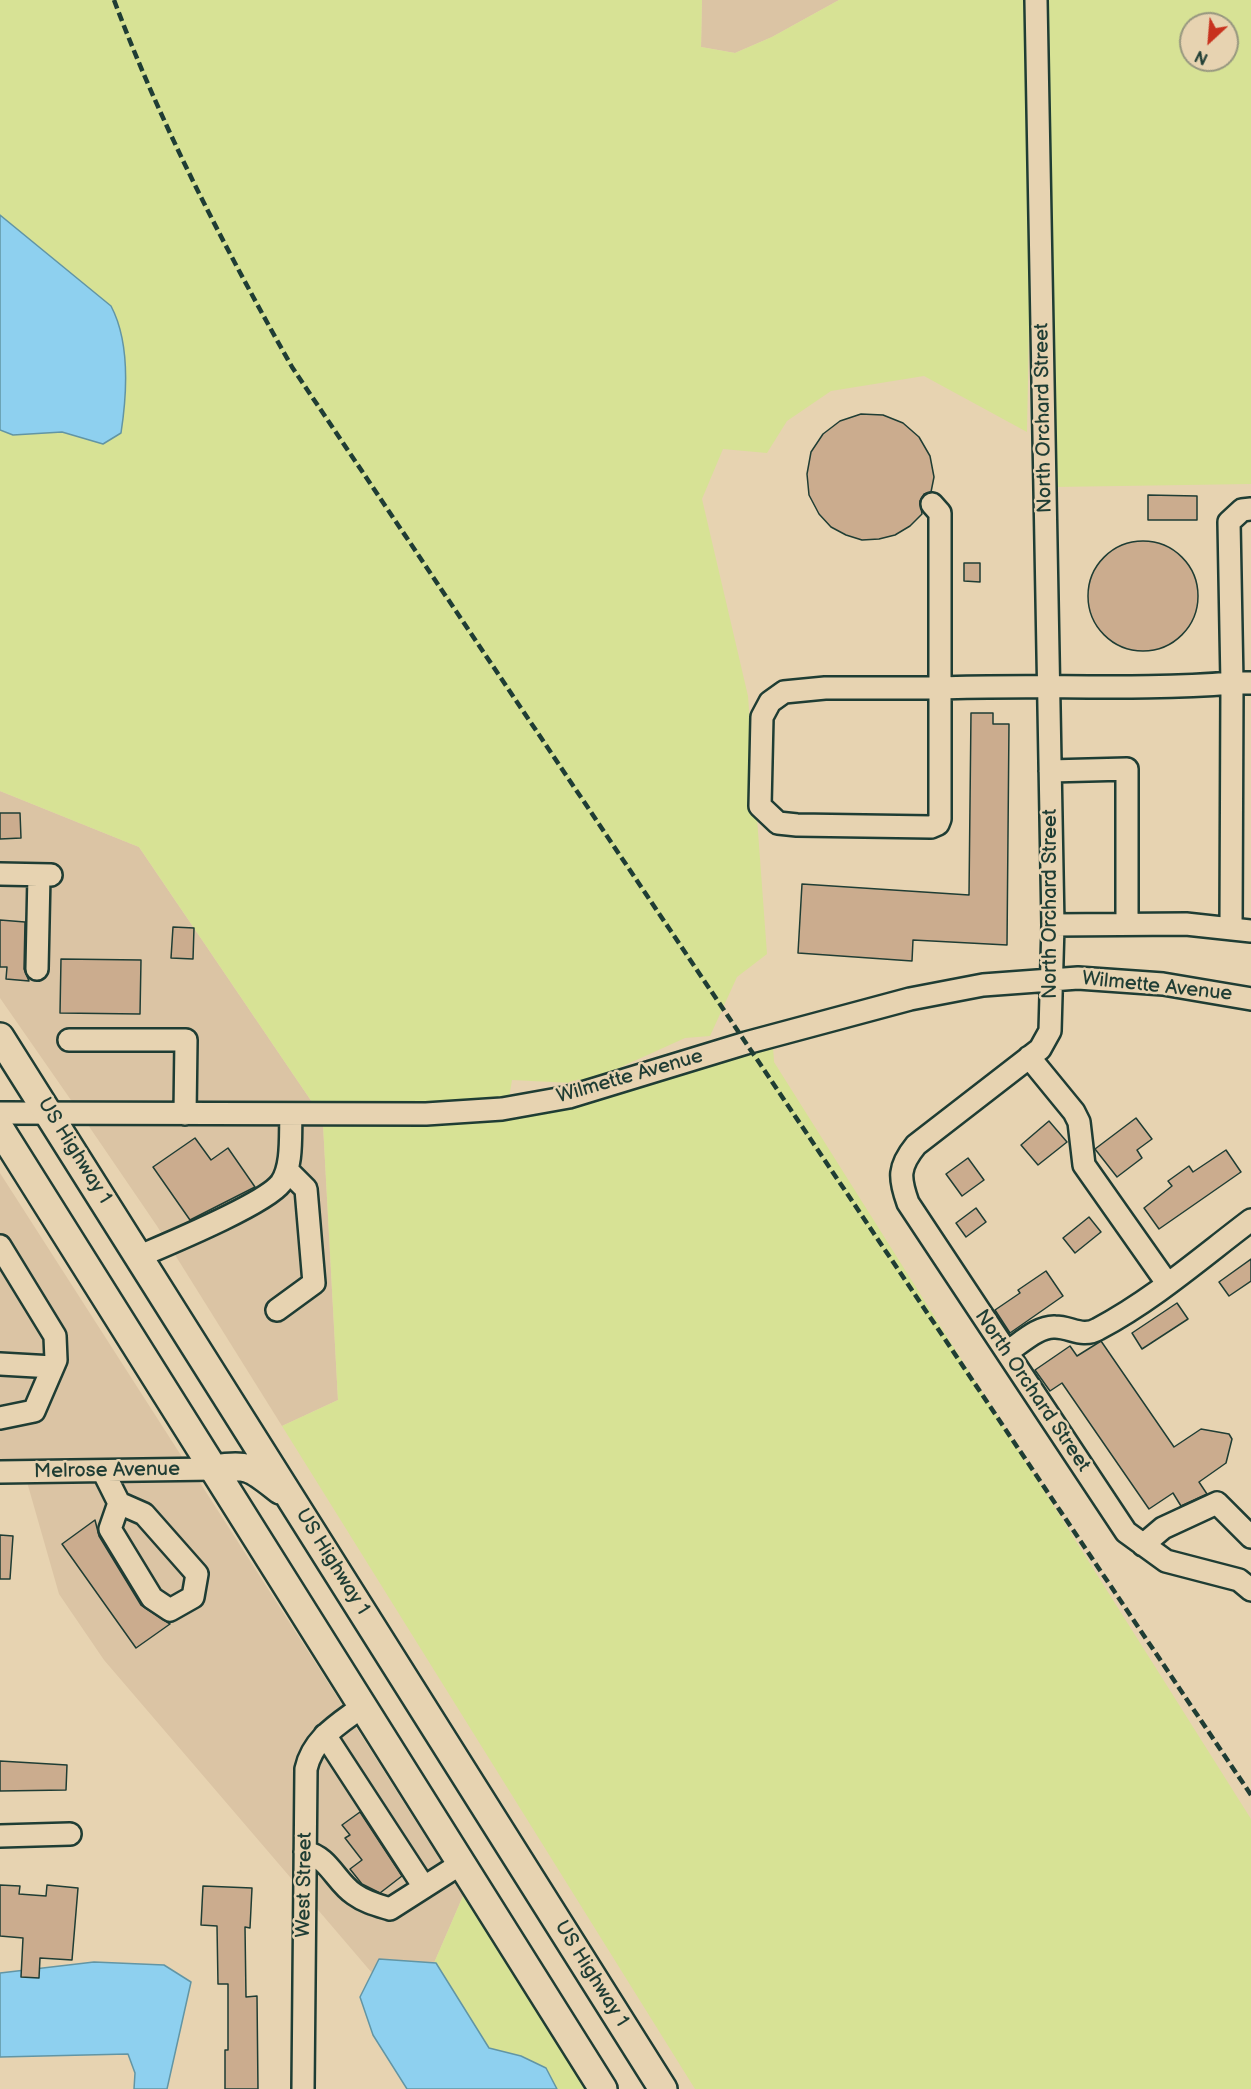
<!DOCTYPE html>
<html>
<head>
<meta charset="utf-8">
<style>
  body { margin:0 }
  #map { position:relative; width:1251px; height:2089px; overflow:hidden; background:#e7d3b1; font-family:"Balsamiq Sans",sans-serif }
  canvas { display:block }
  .north { position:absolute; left:1179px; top:12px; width:60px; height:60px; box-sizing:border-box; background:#e7d3b1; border:2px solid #97977f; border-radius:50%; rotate:206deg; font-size:16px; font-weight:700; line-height:24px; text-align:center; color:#1f3d34 }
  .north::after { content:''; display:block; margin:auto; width:21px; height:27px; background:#c8321e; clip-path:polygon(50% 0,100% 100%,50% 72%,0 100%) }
</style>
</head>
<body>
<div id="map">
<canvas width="1251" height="2089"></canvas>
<div class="north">N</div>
</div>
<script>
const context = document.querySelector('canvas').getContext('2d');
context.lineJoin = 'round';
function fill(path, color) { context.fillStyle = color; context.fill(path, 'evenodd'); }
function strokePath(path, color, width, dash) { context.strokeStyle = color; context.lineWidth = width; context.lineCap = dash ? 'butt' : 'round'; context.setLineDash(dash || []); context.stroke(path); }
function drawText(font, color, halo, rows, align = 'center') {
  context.font = font + ' "Balsamiq Sans",sans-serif'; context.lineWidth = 5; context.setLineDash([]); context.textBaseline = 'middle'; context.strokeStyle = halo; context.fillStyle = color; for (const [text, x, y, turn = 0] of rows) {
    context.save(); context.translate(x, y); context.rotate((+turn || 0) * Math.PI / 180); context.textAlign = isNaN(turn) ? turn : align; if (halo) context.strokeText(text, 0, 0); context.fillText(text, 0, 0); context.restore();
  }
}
const built = new Path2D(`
  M702,0H839L772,37L735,53L701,47Z
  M0,791L139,847L314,1105L73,1103L0,998V884H59L61,866L0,865Z
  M86,1122L323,1124L338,1400L282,1426L157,1226ZM287,1157L323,1281L318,1290L274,1323L266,1308L305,1279L298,1194L275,1172Z
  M0,1173L184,1460L0,1463Z
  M197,1478L345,1709L324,1724L296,1884L104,1660L59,1594L27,1482Z
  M354,1724L463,1896L434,1963L379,1959L372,1973L313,1904L315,1769L322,1750Z`);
const green = new Path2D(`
  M0,0H702L701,47L735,53L772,37L839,0H1027L1031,221L1027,432L924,376L831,391L787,421L767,453L723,449L702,499L748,696L767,954L737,977L710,1036L685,1038L610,1072L572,1083L512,1080L509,1098L427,1105H314L139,847L0,791V430L13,435L62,432L103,444L75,276L0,215Z
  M1047,0H1251V484L1054,487ZM1191,24H1227V60H1191Z
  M773,1046L774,1062L1251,1819V2089H695L282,1426L338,1400L323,1124H425Z
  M463,1896L585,2089H557L546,2068L521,2056L489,2048L434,1963Z`);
const water = new Path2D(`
  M0,215L111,306C130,342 127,394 121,433L103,444L62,432L13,435L0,430Z
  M379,1959L436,1963L489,2048L521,2056L546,2068L557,2089H407L373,2035L360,1997Z
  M94,1962L164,1965L191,1982L167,2089H134L135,2073L128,2054L0,2057V1973Z`);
const building = new Path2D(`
  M861,414L883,415L903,423L919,437L930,456L934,477L931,492L924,494L920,501L922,514L910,526L895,535L879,539L862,540L846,535L831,527L819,514L809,495L807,474L811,452L823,434L840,421Z
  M1148,495L1197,496V520H1148Z
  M1088 596a55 55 0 1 1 110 0a55 55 0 1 1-110 0Z
  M964,563H980V582L964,581Z
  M971,713H993V724H1009L1007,945L913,940L912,961L798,953L802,884L969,895Z
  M0,813H20L21,838L0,839Z
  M0,920L25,922L24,969L29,981L6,979L7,967H0Z
  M173,927L194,928L193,959L171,958Z
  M61,959L141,960L140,1014L60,1013Z
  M1136,1118L1152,1139L1137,1150L1142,1158L1117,1177L1095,1149Z
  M1049,1121L1067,1142L1038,1165L1021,1145Z
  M195,1138L211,1160L228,1148L255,1187L190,1220L153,1167Z
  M1226,1150L1241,1172L1159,1229L1144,1208L1172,1186L1168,1181L1189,1166L1193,1172Z
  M968,1158L984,1180L962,1196L946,1174Z
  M976,1208L986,1222L966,1237L956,1223Z
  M1089,1217L1101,1232L1075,1253L1063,1238Z
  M1251,1259V1281L1229,1296L1219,1282Z
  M1046,1271L1063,1296L1010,1333L995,1310L1020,1293L1018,1290Z
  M1177,1303L1188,1319L1142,1349L1132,1333Z
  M1101,1341L1174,1447L1201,1429L1229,1434L1232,1439L1226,1463L1199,1482L1207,1494L1181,1506L1173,1493L1149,1509L1062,1383L1050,1391L1035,1370L1070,1346L1077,1356Z
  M95,1520L99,1536L141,1605L170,1624L136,1648L62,1544Z
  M0,1535L13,1536L10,1579H0Z
  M0,1761L67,1765L66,1790L0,1791Z
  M360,1812L402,1876L380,1893L362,1884L350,1869L362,1860L345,1838L350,1835L342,1825Z
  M0,1885L20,1886L19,1894L46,1896L47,1885L78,1888L72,1960L40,1958L39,1978L21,1977L23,1938L0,1936Z
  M203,1886L252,1888L250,1928L245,1927L246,1997L257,1996L258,2089H225V2050H228V1984H218L217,1926L201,1925Z`);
const minor = new Path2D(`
  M1036,0L1053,925L1050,1031L1040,1049L916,1145C898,1167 899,1178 908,1203L1126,1532L1166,1561L1239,1580L1251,1590
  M932,504L940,513V688C1038,684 1136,691 1232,683L1229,522L1242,510L1251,509
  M825,688H940V819L938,824L931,827L797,825L778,823L760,806L762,717L770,702L784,692Z
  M1050,771L1127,769V924
  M0,874L51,875
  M1053,925L1186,924L1251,931
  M1231,929L1232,683H1251
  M37,969L39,875
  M69,1040H186L185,1114
  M1029,1057L1074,1112L1079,1122L1084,1165L1167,1283
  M0,1113L426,1114L502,1109L569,1097L746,1043L910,999L983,985L1078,978L1163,984L1251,999
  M0,1246L55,1336L56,1360L34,1411L0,1418
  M140,1256C168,1244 265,1204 281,1183C293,1166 290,1134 291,1114
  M277,1310L314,1283L306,1189L287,1170
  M1007,1352C1020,1344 1038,1326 1055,1327C1071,1327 1082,1338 1098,1329C1153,1300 1202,1257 1251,1220
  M0,1364L53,1367
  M103,1471L119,1503L144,1514L197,1574L193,1597L170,1610L152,1598L110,1529L119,1503
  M0,1472L214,1469
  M1143,1545L1163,1528L1217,1503L1251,1537
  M325,1735L424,1887
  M0,1836L70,1834
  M305,1852C328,1856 336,1882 354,1894C365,1902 377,1905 390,1909L462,1863
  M303,2089L306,1769C313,1738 339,1724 363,1706`);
const major = new Path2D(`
  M0,1037L663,2089
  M0,1129L603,2089
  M214,1469C249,1463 252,1468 280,1490`);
const rail = new Path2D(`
  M114,0C162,128 225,248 292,367L1251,1795`);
const streetNames = [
  ["North Orchard Street",1044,418,-91],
  ["North Orchard Street",1051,904,-90],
  ["Wilmette Avenue",1157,987,6],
  ["Wilmette Avenue",630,1077,-16],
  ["US Highway 1",74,1151,58],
  ["North Orchard Street",1032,1391,56],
  ["Melrose Avenue",107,1471,-1],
  ["US Highway 1",332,1562,58],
  ["West Street",305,1885,-89],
  ["US Highway 1",591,1974,58]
];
fill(built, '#dbc4a4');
fill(green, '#d7e295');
fill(water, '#8ed0ef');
strokePath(water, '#6295a4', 1.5);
fill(building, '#cbac8e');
strokePath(building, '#1f3d34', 1.5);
strokePath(minor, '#1f3d34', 26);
strokePath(major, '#1f3d34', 32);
strokePath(minor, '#e7d3b1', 21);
strokePath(major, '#e7d3b1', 27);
strokePath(rail, '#1f3d34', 4.5, [9, 4.5]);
drawText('20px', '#1f3d34', '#e7d3b1', streetNames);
</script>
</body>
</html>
